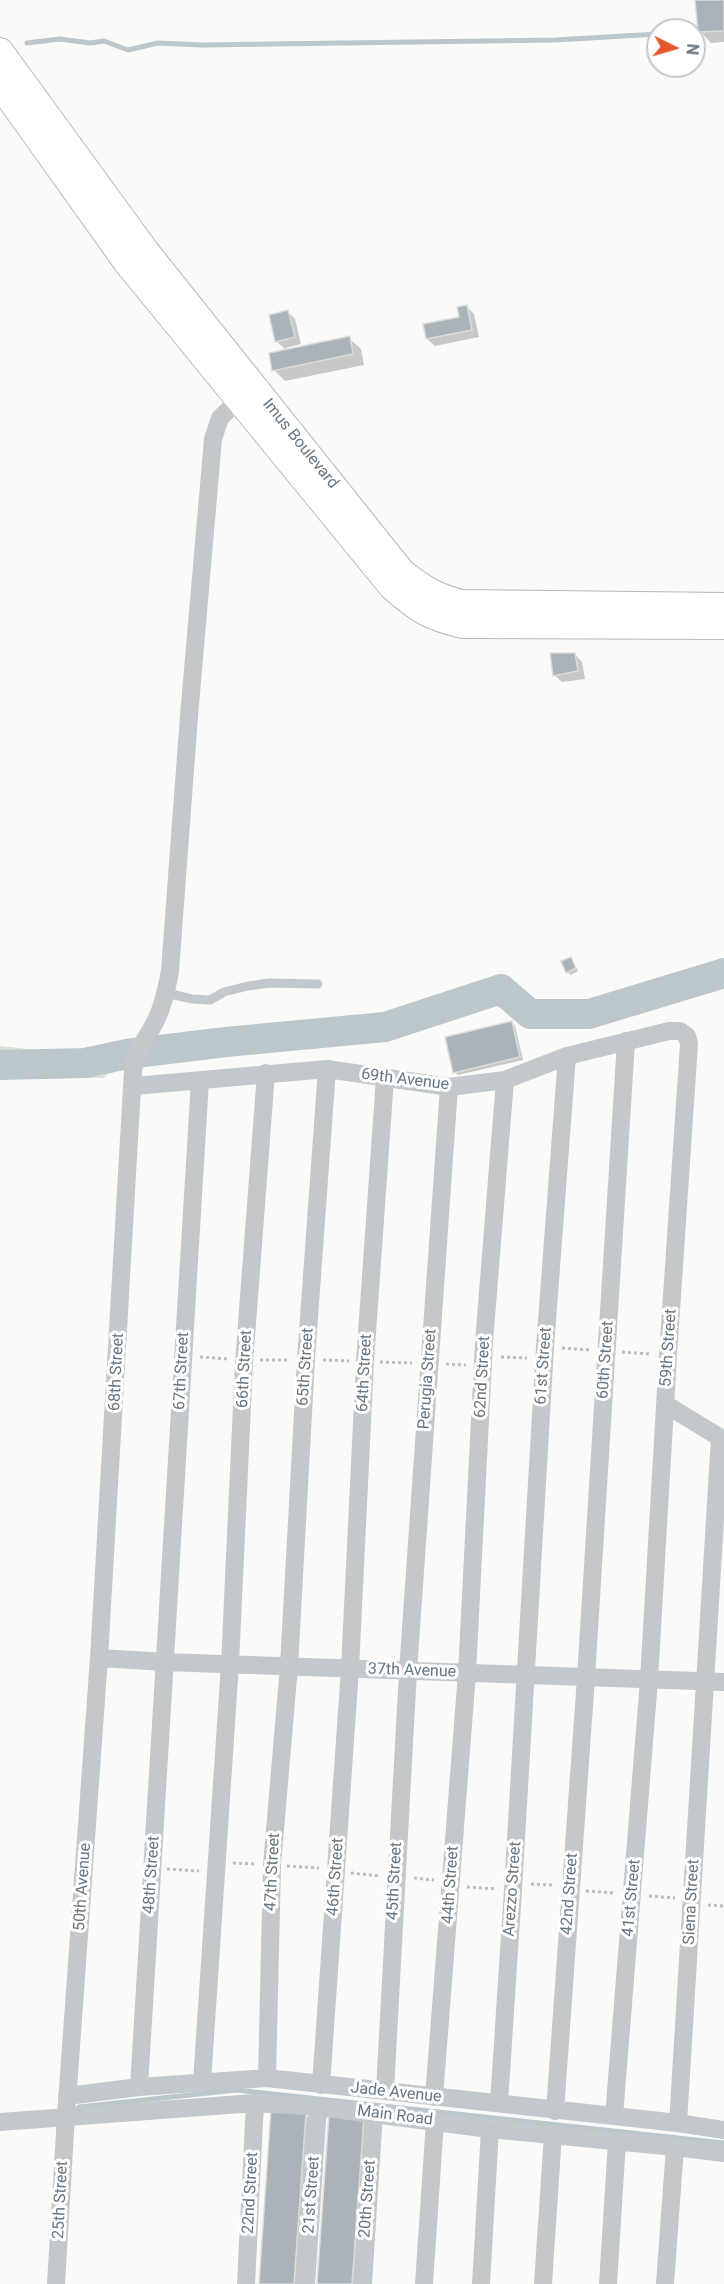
<!DOCTYPE html>
<html>
<head>
<meta charset="utf-8">
<style>
  body { margin:0 }
  #map { position:relative; width:724px; height:2284px; overflow:hidden; background:#fafaf8; font-family:Roboto,sans-serif }
  canvas { display:block }
  .north { position:absolute; left:646px; top:18px; width:60px; height:60px; box-sizing:border-box; background:#fff; border:2px solid #c1c8cd; border-radius:50%; rotate:95deg; font-size:16px; font-weight:700; line-height:24px; text-align:center; color:#657683 }
  .north::after { content:''; display:block; margin:auto; width:21px; height:27px; background:#e4572e; clip-path:polygon(50% 0,100% 100%,50% 72%,0 100%) }
</style>
</head>
<body>
<div id="map">
<canvas width="724" height="2284"></canvas>
<div class="north">N</div>
</div>
<script>
const context = document.querySelector('canvas').getContext('2d');
context.lineJoin = 'round';
function fill(path, color) { context.fillStyle = color; context.fill(path, 'evenodd'); }
function strokePath(path, color, width, dash) { context.strokeStyle = color; context.lineWidth = width; context.lineCap = dash ? 'butt' : 'round'; context.setLineDash(dash || []); context.stroke(path); }
function drawText(font, color, halo, rows, align = 'center') {
  context.font = font + ' Roboto,sans-serif'; context.lineWidth = 6; context.setLineDash([]); context.textBaseline = 'middle'; context.strokeStyle = halo; context.fillStyle = color; for (const [text, x, y, turn = 0] of rows) {
    context.save(); context.translate(x, y); context.rotate((+turn || 0) * Math.PI / 180); context.textAlign = isNaN(turn) ? turn : align; if (halo) context.strokeText(text, 0, 0); context.fillText(text, 0, 0); context.restore();
  }
}
const green = new Path2D(`
  M0,1046L54,1052L113,1048V1068L104,1078L0,1076Z`);
const shadow = new Path2D(`
  M696,0H724V42L711,43L700,31Z
  M466,306L474,314L479,337L435,346L427,339L461,318Z
  M288,312L295,319L301,344L285,348L286,350L276,341Z
  M349,338L361,349L364,365L285,381L274,370Z
  M575,654L582,662L585,679L562,682L554,675Z
  M571,959L578,971L571,975L567,972Z
  M512,1023L515,1026L523,1060L458,1075L455,1072Z
  M305,2114L313,2122L302,2284H260Z
  M363,2119L371,2127L360,2284H319Z`);
const stream = new Path2D(`
  M27,43L60,39L90,43L104,41L128,50L158,43L202,45L555,40L658,34
  M79,2107L236,2090L724,2143`);
const river = new Path2D(`
  M0,1065L85,1063L127,1054L226,1042L385,1027L501,989L530,1014H589L724,973`);
const building = new Path2D(`
  M695,0H724V31L698,32Z
  M467,305L472,330L426,339L423,324L459,317L457,307Z
  M288,310L295,337L275,342L269,315Z
  M350,336L353,354L272,371L269,353Z
  M550,653H575L578,671L553,676Z
  M571,957L576,968L566,973L561,961Z
  M512,1021L520,1057L453,1073L445,1037Z
  M271,2109L306,2113L294,2284H259Z
  M329,2114L364,2118L352,2284H317Z`);
const path = new Path2D(`
  M562,1348L591,1350
  M622,1352L651,1354
  M200,1357L229,1359
  M501,1357L527,1358
  M260,1360H289
  M323,1360L349,1361
  M380,1362L412,1363
  M446,1364L466,1365
  M233,1863L257,1864
  M287,1866L319,1868
  M167,1869L199,1871
  M351,1873L380,1876
  M414,1878L434,1880
  M531,1884L554,1885
  M467,1887L497,1889
  M586,1891L615,1893
  M649,1896L675,1898
  M708,1905L724,1906`);
const lane = new Path2D(`
  M166,993L192,999L210,1000L224,992L248,986L269,983L318,984`);
const street = new Path2D(`
  M134,1086L327,1069L449,1087L505,1080L567,1056L669,1031H680L687,1036L689,1044L668,1355L649,1680L614,2116
  M665,1404L724,1440
  M99,1658L166,1662L724,1682
  M267,2078L272,1865L289,1666L306,1359L327,1069
  M202,2082L230,1664L244,1363L266,1073
  M321,2085L350,1669L365,1361L385,1078
  M139,2087L200,1080
  M385,2090L408,1671L449,1087
  M67,2096L139,2087L267,2078L678,2123L724,2130
  M434,2097L467,1673L484,1342L505,1080
  M499,2103L513,1890L545,1347L567,1056
  M555,2111L586,1678L626,1041
  M0,2122L255,2103L318,2107L490,2129L675,2147L724,2153
  M678,2123L720,1438
  M56,2284L66,2116L99,1658L133,1070C136,1049 149,1036 157,1018C164,1003 167,987 170,971L189,716L213,439L220,418L246,393
  M246,2284L255,2103
  M306,2284L318,2107
  M363,2284L374,2113
  M424,2284L435,2121
  M481,2284L490,2129
  M543,2284L553,2134
  M608,2284L617,2142
  M665,2284L675,2147`);
const secondary = new Path2D(`
  M0,51L145,250L402,572C422,588 438,598 463,603L724,606
  M0,85L127,263L392,587C418,610 429,617 463,625L724,626`);
const streetNames = [
  ["Imus Boulevard",300,444,51],
  ["69th Avenue",405,1080,7],
  ["59th Street",669,1348,-86],
  ["60th Street",606,1360,-86],
  ["61st Street",544,1366,-86],
  ["65th Street",306,1367,-86],
  ["66th Street",245,1369,-87],
  ["67th Street",182,1371,-87],
  ["68th Street",117,1372,-87],
  ["64th Street",365,1373,-87],
  ["62nd Street",483,1377,-87],
  ["Perugia Street",428,1379,-86],
  ["37th Avenue",412,1671,2],
  ["47th Street",273,1872,-87],
  ["48th Street",152,1875,-86],
  ["46th Street",336,1877,-86],
  ["45th Street",395,1881,-87],
  ["44th Street",451,1885,-86],
  ["50th Avenue",83,1887,-86],
  ["Arezzo Street",513,1889,-86],
  ["42nd Street",570,1894,-86],
  ["41st Street",632,1898,-85],
  ["Siena Street",692,1902,-87],
  ["Jade Avenue",396,2093,6],
  ["Main Road",395,2116,7],
  ["22nd Street",251,2193,-87],
  ["21st Street",312,2195,-86],
  ["20th Street",368,2199,-86],
  ["25th Street",61,2200,-87]
];
fill(green, '#dadfd7');
fill(shadow, '#0003');
strokePath(stream, '#bbc7cb', 5);
strokePath(river, '#bbc7cb', 30);
fill(building, '#aab3b9');
strokePath(building, '#dcdcda', 1.5);
strokePath(secondary, '#b3babf', 28);
strokePath(path, '#bbbfc2', 3, [3, 3]);
strokePath(lane, '#c3c8cc', 9);
strokePath(street, '#c3c8cc', 18);
strokePath(secondary, '#fff', 26);
drawText('16px', '#657683', '#fff', streetNames);
</script>
</body>
</html>
